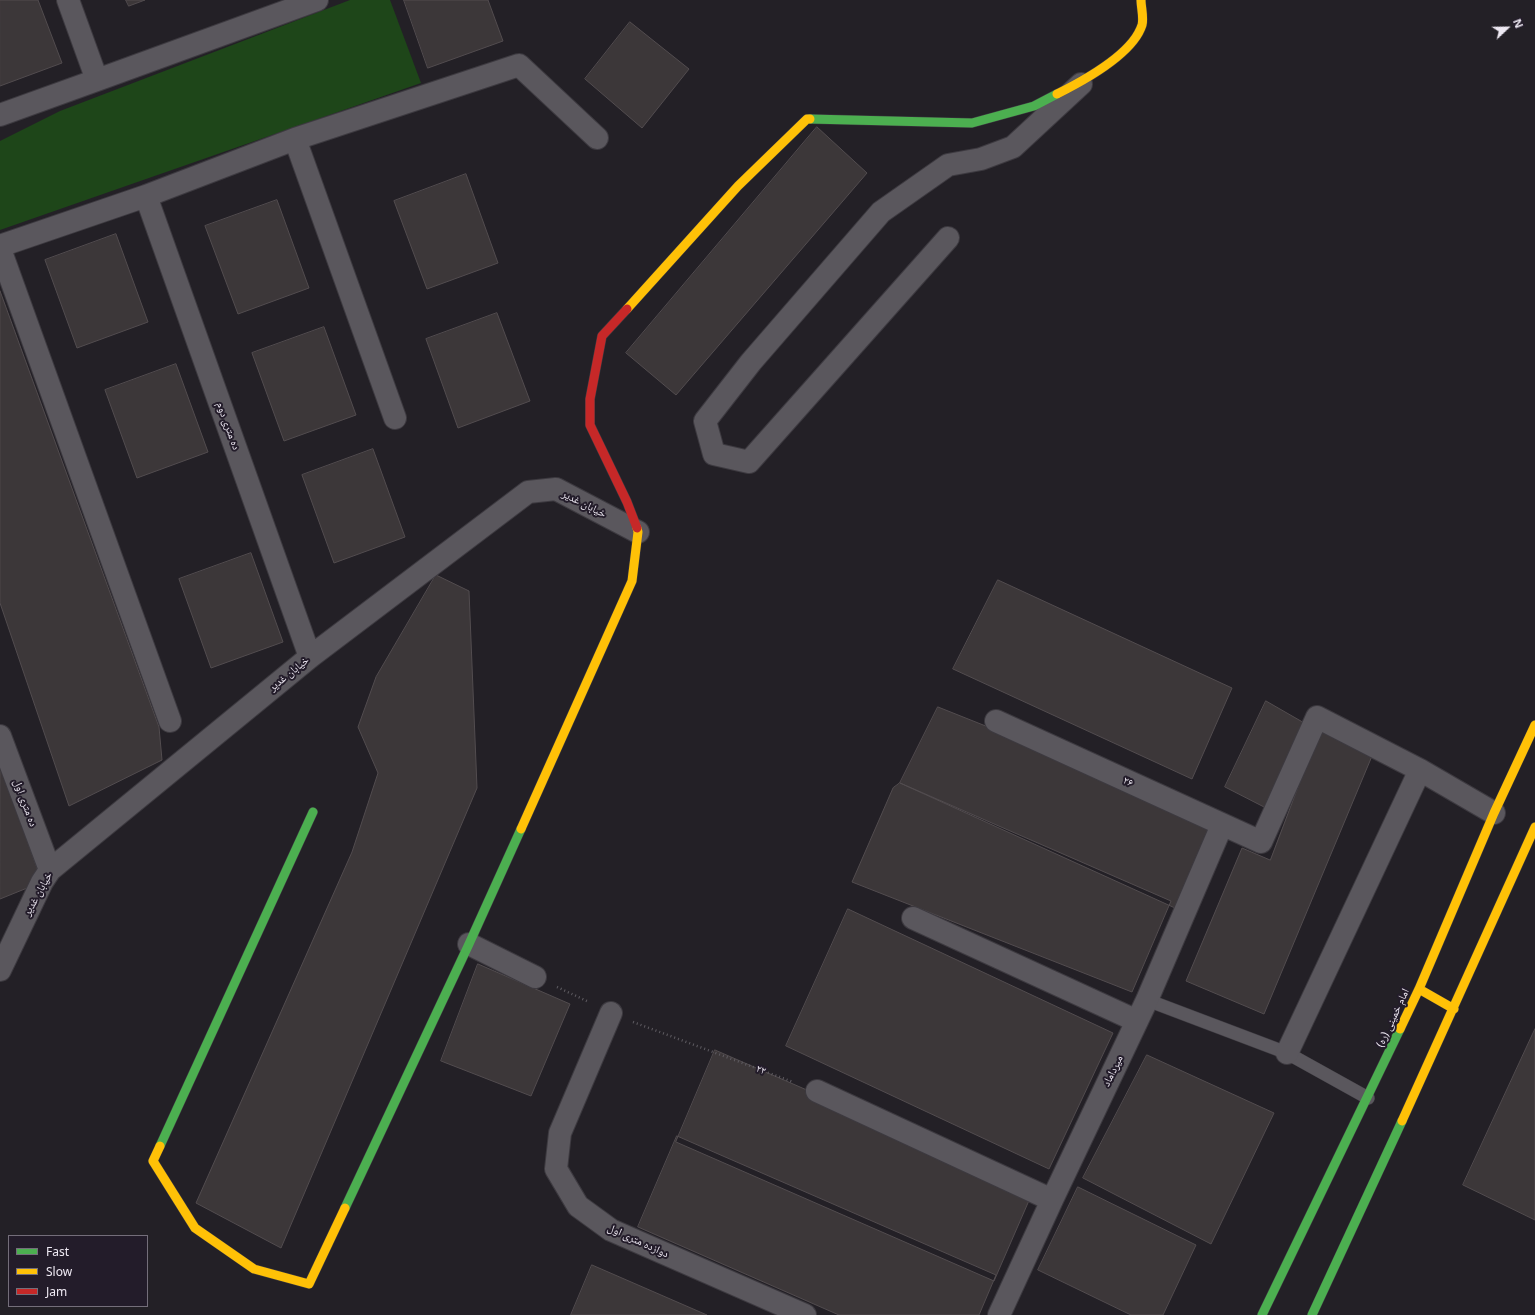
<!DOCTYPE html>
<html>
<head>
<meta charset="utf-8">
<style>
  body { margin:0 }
  #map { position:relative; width:1535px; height:1315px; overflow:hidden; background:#232026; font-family:"Noto Sans",sans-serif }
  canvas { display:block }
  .legend { position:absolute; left:8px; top:1235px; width:140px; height:72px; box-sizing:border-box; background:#231c2a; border:1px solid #746e7a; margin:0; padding:5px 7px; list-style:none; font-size:12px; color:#eee9f3 }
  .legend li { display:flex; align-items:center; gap:8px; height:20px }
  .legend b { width:20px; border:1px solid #746e7a }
  .north { position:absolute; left:1487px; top:8px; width:40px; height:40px; -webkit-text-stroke:3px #231c2a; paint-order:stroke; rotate:68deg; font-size:11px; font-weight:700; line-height:16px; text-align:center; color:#eee9f3 }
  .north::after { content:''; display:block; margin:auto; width:14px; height:18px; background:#eee9f3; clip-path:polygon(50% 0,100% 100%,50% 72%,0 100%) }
</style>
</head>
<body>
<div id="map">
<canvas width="1535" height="1315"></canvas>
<ul class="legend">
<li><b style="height:5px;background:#4caf50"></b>Fast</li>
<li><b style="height:5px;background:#ffc107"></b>Slow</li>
<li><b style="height:5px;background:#c62828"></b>Jam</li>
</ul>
<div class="north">N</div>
</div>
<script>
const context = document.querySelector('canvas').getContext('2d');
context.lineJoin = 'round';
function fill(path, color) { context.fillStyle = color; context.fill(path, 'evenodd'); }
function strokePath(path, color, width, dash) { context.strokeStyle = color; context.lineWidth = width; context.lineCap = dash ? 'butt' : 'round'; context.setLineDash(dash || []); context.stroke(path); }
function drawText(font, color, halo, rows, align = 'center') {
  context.font = font + ' "Noto Sans","Noto Naskh Arabic",sans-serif'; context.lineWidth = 4; context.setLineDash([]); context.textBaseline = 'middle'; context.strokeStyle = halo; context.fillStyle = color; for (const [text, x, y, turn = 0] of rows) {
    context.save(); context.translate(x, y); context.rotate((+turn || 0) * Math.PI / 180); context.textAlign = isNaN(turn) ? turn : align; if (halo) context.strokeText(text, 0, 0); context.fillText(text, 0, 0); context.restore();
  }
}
const green = new Path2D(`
  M350,0H390L421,83L0,230V141L60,111Z`);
const building = new Path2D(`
  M0,0H38L62,63L0,86Z
  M126,0H145L129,6Z
  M404,0H488L503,41L428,68Z
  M630,22L689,69L642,128L585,79Z
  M817,127L867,173L676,395L626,353Z
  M466,174L498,263L427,289L394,201Z
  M277,200L309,288L238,314L205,226Z
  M116,234L148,322L77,348L45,260Z
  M0,291L159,727L162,760L69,806L0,603Z
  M497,313L530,401L458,428L426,339Z
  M324,327L356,415L284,441L252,353Z
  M176,364L208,452L137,478L105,390Z
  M373,449L405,537L334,563L302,475Z
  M251,553L283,642L211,668L179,579Z
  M436,575L469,591L477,788L281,1248L196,1203L352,852L378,773L358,727L376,677Z
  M998,580L1232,688L1192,779L953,669Z
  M1266,701L1306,724L1266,808L1225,787Z
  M938,707L1214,817L1175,908L900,783Z
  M1320,730L1372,756L1264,1014L1186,981L1242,848L1270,860Z
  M0,764L42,882L0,899Z
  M900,783L1171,901L1132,992L852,882L893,788Z
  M848,909L1113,1033L1049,1169L786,1046Z
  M478,964L570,1004L531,1096L441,1061Z
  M1535,1029V1220L1463,1185Z
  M715,1050L1034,1189L994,1281L676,1142Z
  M1147,1055L1274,1113L1211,1244L1083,1178Z
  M677,1136L996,1275L979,1315H839L638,1227Z
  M1078,1187L1196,1245L1163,1315H1131L1038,1270Z
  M592,1265L707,1315H571Z`);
const path = new Path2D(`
  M557,987L589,1002
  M633,1022L793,1082`);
const lane = new Path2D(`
  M1147,1000L1287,1053L1368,1098`);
const street = new Path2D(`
  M68,0L97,80L317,0
  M0,115L97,80
  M295,139L395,418
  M146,196L310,657
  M948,238L749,462L714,454L705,421L751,362L881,212L948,165L981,159L1013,147L1081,84
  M0,246L146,196L295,139L519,65L597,138
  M0,249L170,721
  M996,721L1261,842L1317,717L1420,770L1494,813
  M0,736L50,870
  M913,918L1137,1021
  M469,944L535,977
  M0,970L42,882L50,870L310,657L528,492L556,489L638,532
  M611,1013L560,1133L556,1169L578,1206L611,1230L805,1315
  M1287,1053L1420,770
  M817,1091L1052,1200
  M999,1315L1052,1200L1147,1000L1222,825`);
const fast = new Path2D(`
  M810,119L972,123L1034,106L1057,94
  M160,1146L313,812
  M345,1208L469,944L521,829
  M1262,1315L1400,1029
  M1312,1315L1402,1121`);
const slow = new Path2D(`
  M1057,94C1083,81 1133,54 1142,25C1144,18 1141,7 1141,0
  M627,309L738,186L807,119H810
  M521,829L632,581L638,532L637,528
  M1419,989L1454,1009
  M1400,1029L1419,989L1494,813L1535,725
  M1402,1121L1535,827
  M160,1146L153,1161L195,1228L254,1269L309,1284L345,1208`);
const jam = new Path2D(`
  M627,309L602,336L590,399V425L627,502L637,528`);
const streetNames = [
  ["ده متری دوم",228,426,70],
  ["خیابان غدیر",584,504,27],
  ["خیابان غدیر",289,674,-39],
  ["۲۶",1128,782,24],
  ["ده متری اول",25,803,70],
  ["خیابان غدیر",38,894,-61],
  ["امام خمینی (ره)",1393,1018,-65],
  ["۲۲",761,1070,21],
  ["میرداماد",1113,1071,-64],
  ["دوازده متری اول",638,1241,25]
];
fill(green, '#1e4619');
fill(building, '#3c3739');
strokePath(building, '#524c4f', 1);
strokePath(lane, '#3d3a40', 14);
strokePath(street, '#3d3a40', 24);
strokePath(fast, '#3d3a40', 10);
strokePath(slow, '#3d3a40', 10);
strokePath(jam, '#3d3a40', 10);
strokePath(path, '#5f5c62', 2.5, [1, 3]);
strokePath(lane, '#5a575d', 13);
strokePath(street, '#5a575d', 22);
strokePath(fast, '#4caf50', 9);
strokePath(slow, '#ffc107', 9);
strokePath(jam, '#c62828', 9);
drawText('11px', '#eee9f3', '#231c2a', streetNames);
</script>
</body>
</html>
